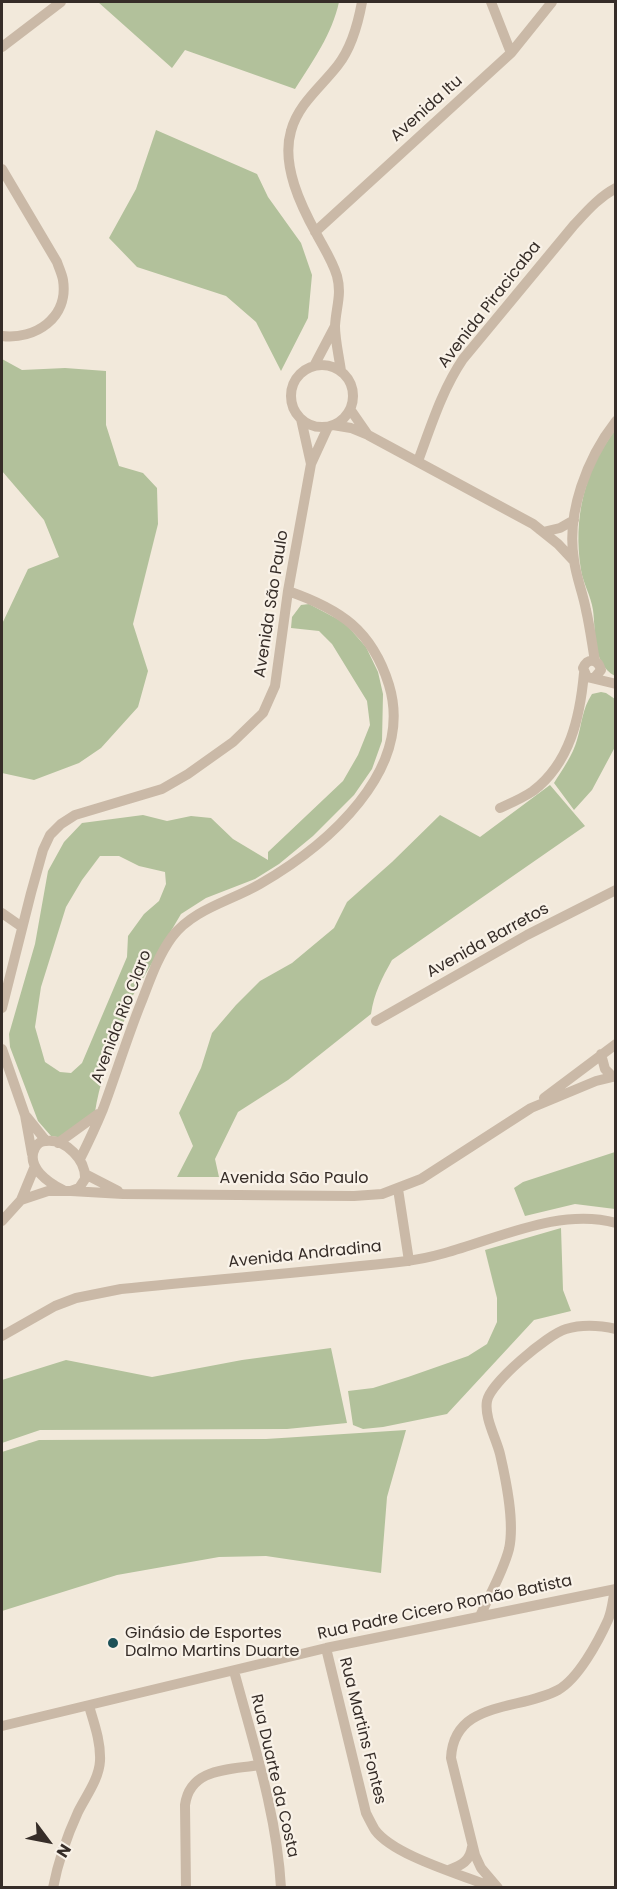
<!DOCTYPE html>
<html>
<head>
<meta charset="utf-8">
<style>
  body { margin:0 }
  #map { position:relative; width:617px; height:1889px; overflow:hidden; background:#f2e9db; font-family:Poppins,sans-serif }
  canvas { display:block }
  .frame { position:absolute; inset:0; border:3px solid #362d28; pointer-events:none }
  .north { position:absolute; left:18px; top:1811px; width:60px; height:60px; -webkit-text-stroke:4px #f9f2e8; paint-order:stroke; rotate:122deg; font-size:16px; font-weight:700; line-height:24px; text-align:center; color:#362d28 }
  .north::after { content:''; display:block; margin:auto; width:21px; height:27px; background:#362d28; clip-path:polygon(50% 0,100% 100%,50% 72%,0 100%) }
</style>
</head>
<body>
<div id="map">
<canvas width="617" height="1889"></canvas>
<div class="frame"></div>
<div class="north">N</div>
</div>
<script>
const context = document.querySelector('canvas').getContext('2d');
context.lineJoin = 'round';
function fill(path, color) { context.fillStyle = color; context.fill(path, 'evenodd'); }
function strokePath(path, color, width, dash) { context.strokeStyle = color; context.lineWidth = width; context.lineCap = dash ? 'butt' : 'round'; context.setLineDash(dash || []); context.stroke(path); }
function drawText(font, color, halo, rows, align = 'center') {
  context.font = font + ' Poppins,sans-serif'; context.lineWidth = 4.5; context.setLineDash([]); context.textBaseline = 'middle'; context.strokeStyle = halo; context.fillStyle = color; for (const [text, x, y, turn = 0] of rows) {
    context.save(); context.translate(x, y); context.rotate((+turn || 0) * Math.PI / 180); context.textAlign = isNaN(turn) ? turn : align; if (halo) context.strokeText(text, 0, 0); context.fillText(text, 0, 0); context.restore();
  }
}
const green = new Path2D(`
  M98,2H339C332,34 313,61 295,89L185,50L172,68Z
  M156,130L257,174L268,197L301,243L312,275L308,318L281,371L256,322L226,296L137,267L109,238L136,189Z
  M2,359L22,370L65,368L106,371V425L119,466L143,473L157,488L158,524L133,624L148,671L138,707L101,748L79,763L34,780L2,773V624L28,569L59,557L44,520L2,471Z
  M615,430V676C592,664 596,632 593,610C591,596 583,583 581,570C573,518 584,472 615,430Z
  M309,604L345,623L366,647L378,672L383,694L382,741L372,769L354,795L313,836L279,864L255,879L206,898L181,914L132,997C130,1012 123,1022 117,1036C108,1060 99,1086 95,1112L63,1138L51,1136L38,1121L10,1047L9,1034L35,944L48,871L64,842L82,823L143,815L167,821L191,816L211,818L233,839L268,860V852L343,781L358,755L370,725L367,701L332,644L319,631L291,628L292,617L301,605ZM100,856H119L139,866L165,872L166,884L159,901L144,914L128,936L127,957L82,1063L71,1073L60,1072L45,1062L35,1027L41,987L66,907L82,880Z
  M601,692L606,693L615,699V747L592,790L574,810L554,783C562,770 573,755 577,740C582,724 582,709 592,694Z
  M550,785L585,826L392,960C382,978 374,993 371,1014L288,1080L238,1112L215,1159L219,1177H177L193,1146L179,1113L201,1068L212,1033L236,1005L260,981L292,963L334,928L347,902L392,862L440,815L480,837Z
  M615,1152V1209L575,1204L525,1216L514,1188L523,1182Z
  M561,1228L563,1290L571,1311L534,1320L447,1414L383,1427L363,1429L353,1425L348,1391L373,1388L408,1377L468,1356L487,1344L497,1322V1298L485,1250Z
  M331,1348L347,1423L287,1429L40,1430L2,1443V1380L66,1360L152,1377L242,1360Z
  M406,1430L387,1497L381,1573L266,1556L219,1557L117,1575L2,1611V1452L39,1440L266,1439Z`);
const street = new Path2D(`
  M491,2L511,53
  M2,47L61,2
  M2,169L57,262C59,268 62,274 63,280C69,318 35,340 2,336
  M315,232L511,53L552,2
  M291 396a31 31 0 1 1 62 0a31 31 0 1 1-62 0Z
  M314,366L335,326
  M341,371C339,356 335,340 335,326C336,307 342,295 337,276C333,262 324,248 317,235C301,206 281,165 291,131C298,104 322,86 338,65C352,47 358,24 362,2
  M350,409L368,435
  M301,419L311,464
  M333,425L351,428L368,435L533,524L558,544L573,560
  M418,461C431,426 442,390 463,359L574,225C587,211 599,197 616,188
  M539,529L543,532L560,528L574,520
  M595,661C592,644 590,627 586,610C583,593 576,577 574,560C566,513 587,458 616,421
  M595,677L601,670C598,659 588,657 583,668L587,677L616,684
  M500,808C511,803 523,798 533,791C570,763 580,717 584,673
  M2,913L22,927
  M2,1008L31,893L43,850L50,835L61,824L75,815L162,789L188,774L233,742L263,713L275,686L288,591L311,464L328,427
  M376,1021L527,935L616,890
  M2,1049L25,1115L32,1154
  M601,1054L605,1069L613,1077
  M544,1098L616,1044
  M27,1117L46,1141
  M58,1143L98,1114
  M80,1159C88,1143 96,1126 103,1109C116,1074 127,1038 141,1003C150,980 158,956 172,937C193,909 231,901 260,884C326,846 415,771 389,685C372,630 340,609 288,591
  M85,1174L118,1191
  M398,1189L409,1261
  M71,1191L123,1194L354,1196L382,1194L421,1179L531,1108L596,1081L616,1076
  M21,1200L48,1191H71L79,1188L85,1179C86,1160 66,1139 46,1141C41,1141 37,1144 35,1148C25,1167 49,1183 63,1190
  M2,1221L21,1200L35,1166
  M2,1336L55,1306L76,1298L121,1289C217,1279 312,1272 407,1261C474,1253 549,1204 616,1223
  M480,1616C490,1594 503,1572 509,1549C515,1522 506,1480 500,1454C496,1438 484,1417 487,1401C490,1383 548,1334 566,1329C583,1324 598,1325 616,1329
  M326,1648L366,1813C369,1819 372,1825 375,1830C394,1856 463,1875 494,1888
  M234,1671C253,1742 277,1814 281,1888
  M2,1726L326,1648L616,1589
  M449,1870C462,1865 470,1861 472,1847
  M53,1888C58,1862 67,1836 78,1812C86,1796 99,1779 100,1761C101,1742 94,1723 89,1706
  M186,1888L185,1805C190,1768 228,1770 259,1765
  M498,1888L481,1868L475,1855L451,1758C454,1700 519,1711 558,1690C578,1679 598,1642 608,1620C612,1611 613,1599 615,1589`);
const markers = [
  [113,1643,6,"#1d5158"]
];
const streetNames = [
  ["Avenida Itu",427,109,-42],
  ["Avenida Piracicaba",490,305,-52],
  ["Avenida São Paulo",272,604,-81],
  ["Avenida Barretos",488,941,-29],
  ["Avenida Rio Claro",122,1017,-69],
  ["Avenida São Paulo",294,1179],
  ["Avenida Andradina",305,1255,-6],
  ["Rua Padre Cicero Romão Batista",445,1608,-12],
  ["Rua Martins Fontes",362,1731,76],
  ["Rua Duarte da Costa",274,1776,77]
];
const poiNames = [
  ["Ginásio de Esportes",125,1634],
  ["Dalmo Martins Duarte",125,1652]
];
fill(green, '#b2c19b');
strokePath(street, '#cab9a7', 10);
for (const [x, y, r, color] of markers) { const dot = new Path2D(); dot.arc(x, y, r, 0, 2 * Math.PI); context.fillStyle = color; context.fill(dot); strokePath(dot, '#f9f2e8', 2); }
drawText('16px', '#362d28', '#f9f2e8', streetNames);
drawText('16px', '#362d28', '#f9f2e8', poiNames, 'left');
</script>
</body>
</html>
